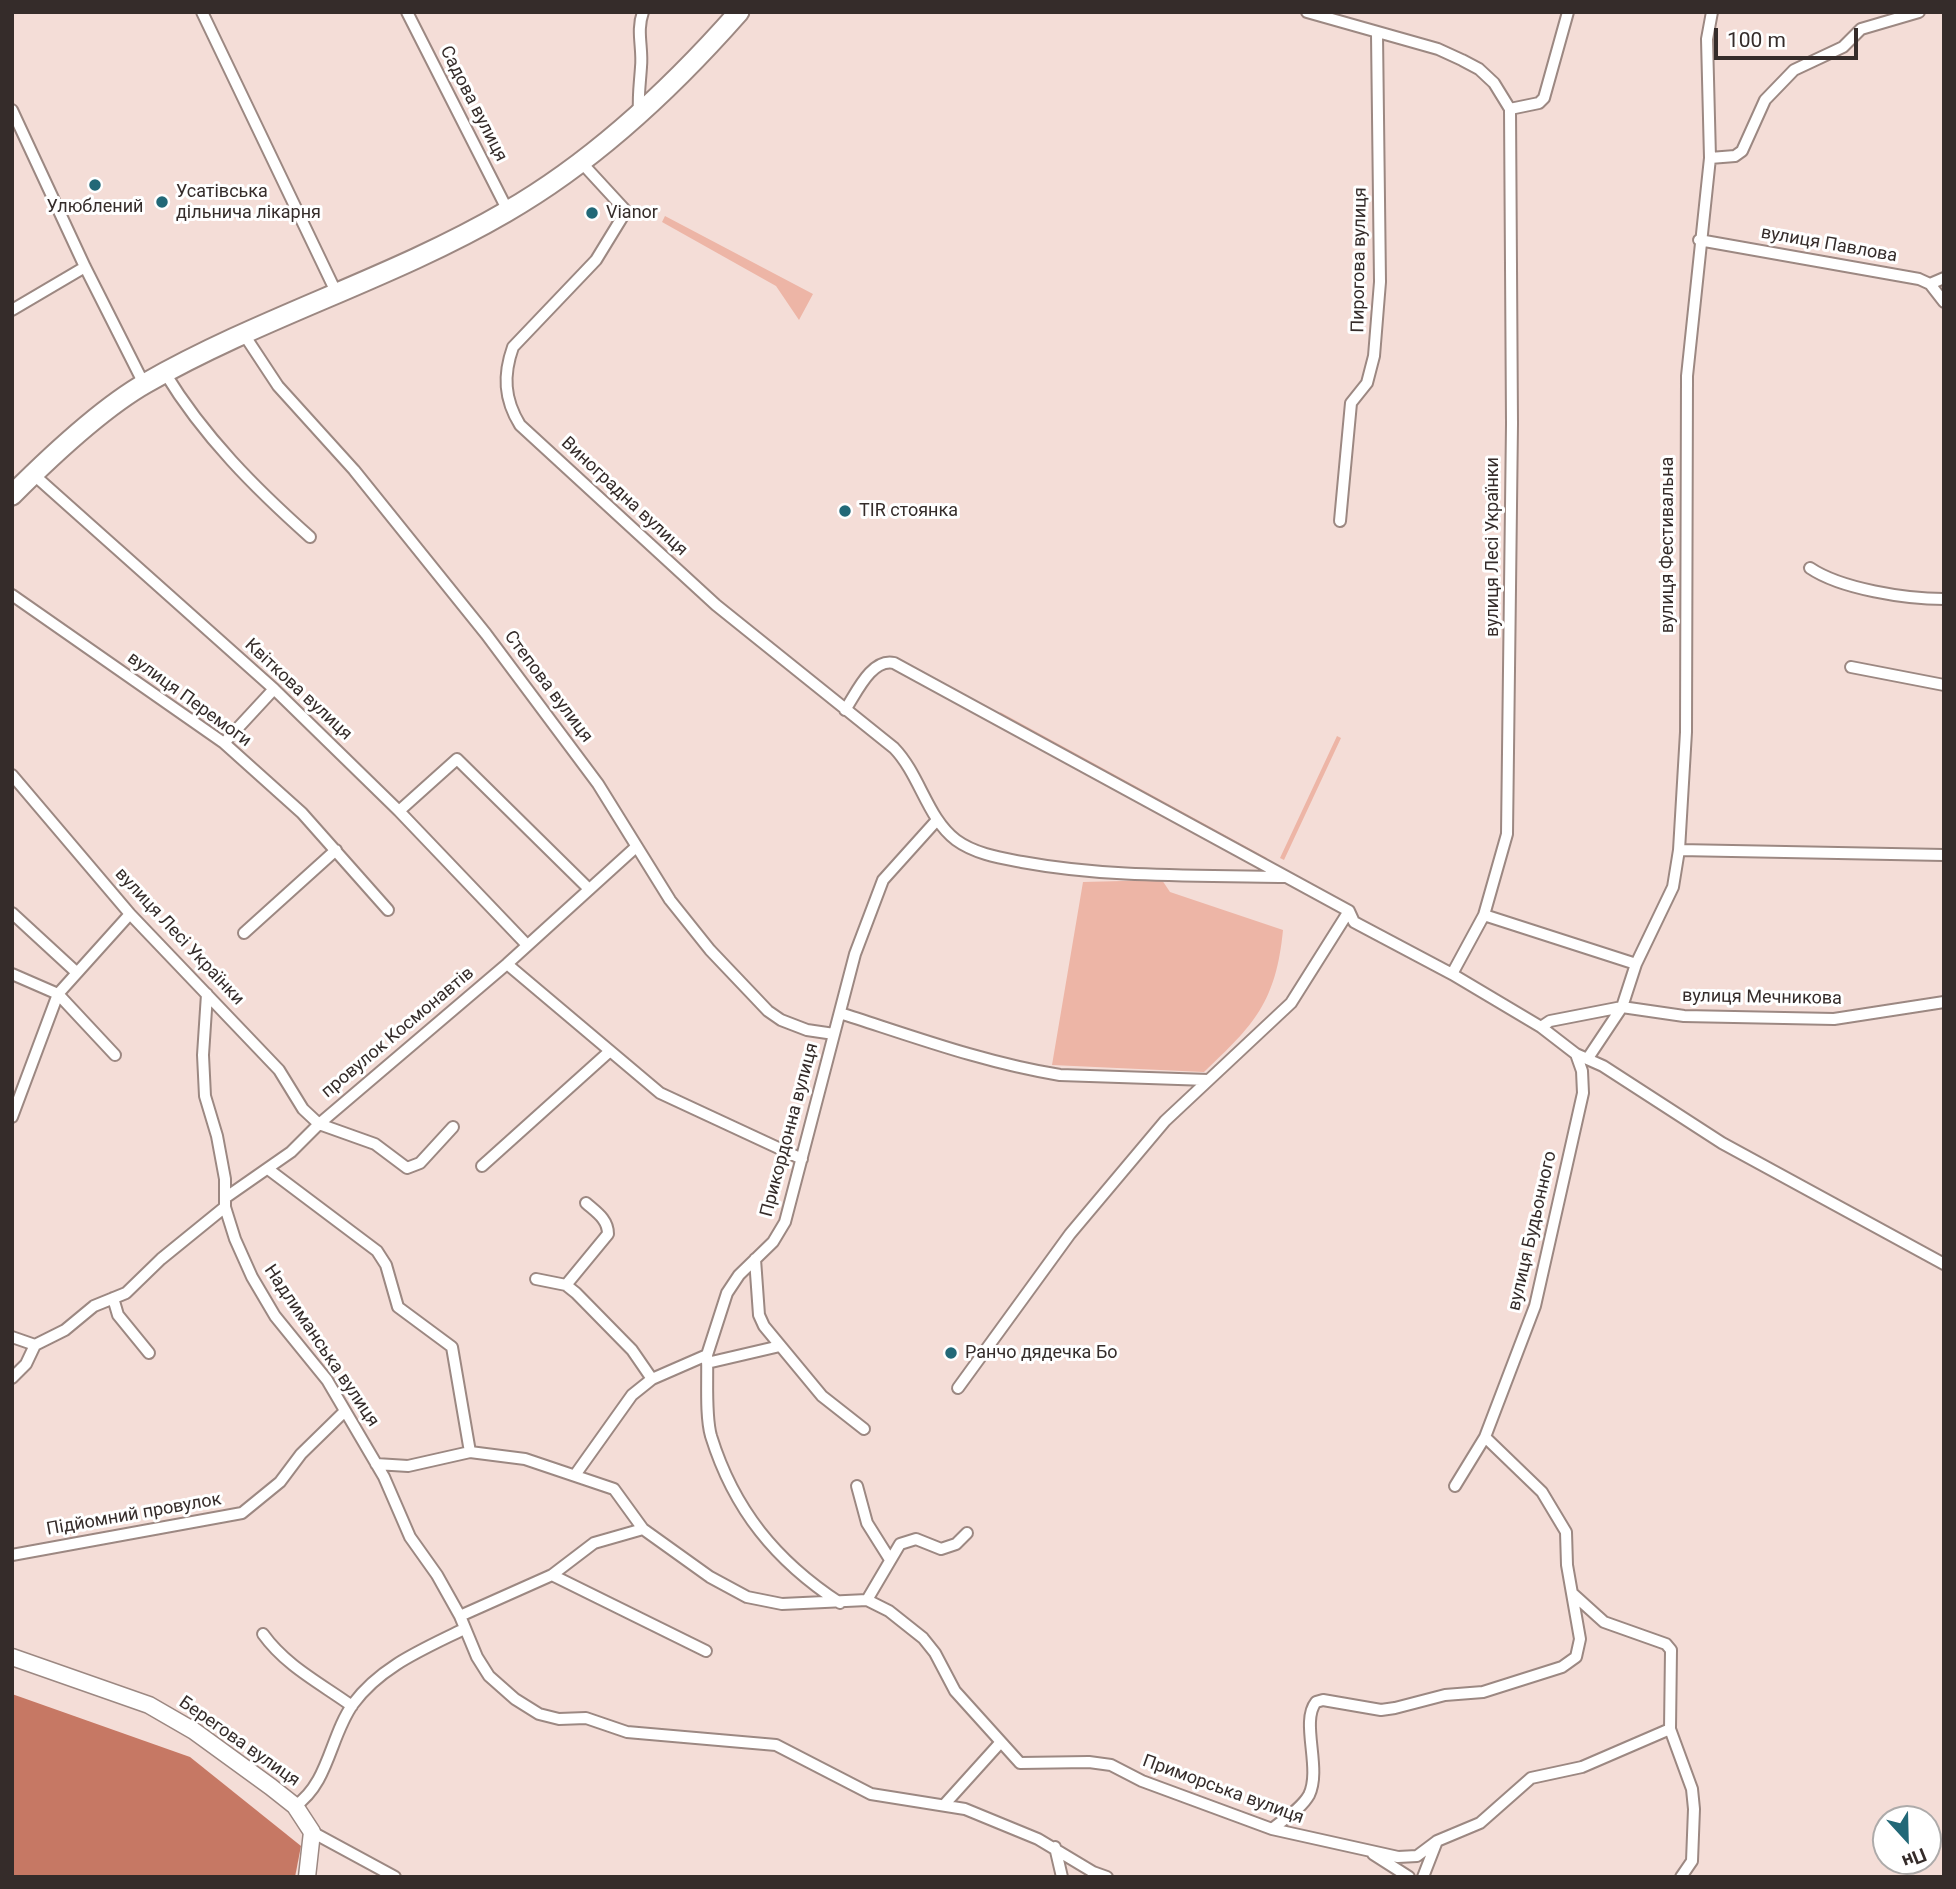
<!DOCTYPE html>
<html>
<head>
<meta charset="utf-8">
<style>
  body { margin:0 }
  #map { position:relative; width:1956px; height:1889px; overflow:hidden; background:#f4ddd7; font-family:Roboto,sans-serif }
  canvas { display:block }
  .frame { position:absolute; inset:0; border:14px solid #352c2a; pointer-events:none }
  .north { position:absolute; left:1872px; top:1805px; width:70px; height:70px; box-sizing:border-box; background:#fff; border:2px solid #aeabaa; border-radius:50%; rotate:158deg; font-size:19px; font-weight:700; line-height:28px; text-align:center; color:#352c2a }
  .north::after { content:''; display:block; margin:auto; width:24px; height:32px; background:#226877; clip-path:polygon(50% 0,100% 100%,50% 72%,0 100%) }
  .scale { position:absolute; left:1714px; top:28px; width:144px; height:32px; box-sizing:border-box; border:4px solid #352c2a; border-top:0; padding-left:9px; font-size:21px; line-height:24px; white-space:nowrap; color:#352c2a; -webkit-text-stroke:5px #fff; paint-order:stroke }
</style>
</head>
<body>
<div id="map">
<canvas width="1956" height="1889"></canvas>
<div class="frame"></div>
<div class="north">Пн</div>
<div class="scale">100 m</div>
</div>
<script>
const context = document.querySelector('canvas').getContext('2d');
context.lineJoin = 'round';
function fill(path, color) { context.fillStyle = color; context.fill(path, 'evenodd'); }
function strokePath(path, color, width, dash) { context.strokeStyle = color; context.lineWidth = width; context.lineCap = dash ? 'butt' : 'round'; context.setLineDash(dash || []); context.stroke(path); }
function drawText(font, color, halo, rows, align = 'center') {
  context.font = font + ' Roboto,sans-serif'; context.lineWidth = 6; context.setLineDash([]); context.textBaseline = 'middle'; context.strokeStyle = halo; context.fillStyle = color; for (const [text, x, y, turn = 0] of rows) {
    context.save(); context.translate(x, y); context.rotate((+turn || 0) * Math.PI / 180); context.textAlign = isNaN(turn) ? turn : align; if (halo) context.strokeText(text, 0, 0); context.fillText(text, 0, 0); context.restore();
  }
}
const green = new Path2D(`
  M665,216L813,294L799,320L776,286L662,222Z
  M1000,712L1267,858L1265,860L1001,715Z
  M1337,736L1341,738L1284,860L1280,858Z
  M1162,880L1170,892L1283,930C1276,1002 1254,1025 1204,1072L1052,1065L1083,882Z`);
const water = new Path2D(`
  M12,1694L190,1757L301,1846L295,1877H12Z`);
const street = new Path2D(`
  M202,12L337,294
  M407,12L508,211
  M1307,12L1438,49L1462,60L1479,69L1494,83L1510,109L1539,103L1544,98L1568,12
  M12,110L85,267L144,384
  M639,111C638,95 640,83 641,67C643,48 636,31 643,12
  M1710,158L1735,156L1742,151L1765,100L1794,70L1843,47L1861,29L1919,12
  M580,161L626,211L596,260L513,347C503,375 504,399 520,425L716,605L894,748C920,775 927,818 956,840C975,854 1001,858 1022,862C1109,878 1197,875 1285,877
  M1699,240L1919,279L1930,284L1944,302
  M1930,284L1944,278
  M12,310L85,267
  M245,336L278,386L354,470L486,634L598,784L670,900L710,950L768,1011L781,1020L807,1030L834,1034
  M165,373C204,437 255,488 310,537
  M33,474L274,689L399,811L527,945
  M1340,521L1351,403L1367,383L1374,356L1380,282L1377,34
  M1810,568C1841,589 1906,599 1944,599
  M12,595L224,743L302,813L388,910
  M1851,667L1944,685
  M845,710C856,694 871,658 894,663L1349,911L1354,922L1452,974L1541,1027L1576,1054L1603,1066L1722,1143L1944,1264
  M224,743L274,689
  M12,775L130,914L279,1070L303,1109L319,1124L375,1144L407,1168L420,1163L453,1127
  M399,811L457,759L588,888
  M1679,850L1944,855
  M12,913L75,971
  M1484,915L1636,964
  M244,933L336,850
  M507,964L660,1093L802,1159
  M12,974L58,994L115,1055
  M1452,974L1484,915L1507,834L1512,424L1510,109
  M207,994L203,1055L205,1096L217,1136L225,1179V1207L235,1239L252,1277L275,1316L327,1380L384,1477L410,1537L437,1575L460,1616L477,1657L489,1676L515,1699L539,1714L559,1719L586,1718L627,1732L776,1745L871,1794L965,1809L1038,1839L1093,1872L1107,1877
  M840,1013C912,1036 985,1063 1060,1075L1208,1080
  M1541,1027L1550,1021L1622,1007L1684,1016L1834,1019L1944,1002
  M1588,1058L1622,1007L1636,964L1673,887L1679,850L1686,732L1687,376L1710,158L1707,39L1712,12
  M12,1117L58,994L130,914
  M482,1166L610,1051
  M268,1169L377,1251L386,1265L398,1307L452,1347L470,1452L525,1459L614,1489L643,1529
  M225,1198L291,1152L319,1124L507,964L636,847
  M755,1259L759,1315L764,1326L822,1396L864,1429
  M536,1279L566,1285L576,1293L632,1350L652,1379
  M566,1285L608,1234C608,1219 596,1212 586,1203
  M113,1298L118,1315L149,1353
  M12,1337L35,1345
  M707,1355C708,1378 705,1415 711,1436C734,1510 776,1561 840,1603
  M707,1363L780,1346
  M12,1378L26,1364L35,1345L65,1330L94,1306L126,1293L161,1259L225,1207
  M958,1388L1070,1234L1165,1121L1291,1003L1349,911
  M376,1464L408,1466L470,1452
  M575,1475L632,1395L652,1379L707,1355L727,1293L739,1275L773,1242L785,1222L855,954L883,880L937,820
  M857,1486L867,1523L889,1558
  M1455,1486L1485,1437L1535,1306L1583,1093L1582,1071L1576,1054
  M12,1555L242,1513L280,1482L301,1454L345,1411
  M552,1575L706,1651
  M1573,1594L1604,1622L1666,1644L1671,1650L1670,1729L1692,1789L1694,1809L1692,1861L1681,1877
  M867,1600L900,1544L916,1539L941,1549L956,1544L967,1533
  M460,1616L552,1575L594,1543L643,1529L710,1577L747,1597L782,1604L867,1600L889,1611L923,1638L935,1653L955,1691L1020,1763L1089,1762L1111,1765L1142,1781L1272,1829L1398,1857L1417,1856L1437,1841L1480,1823L1531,1778L1582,1767L1670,1729
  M263,1634C286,1666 320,1683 352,1706
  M944,1805L1000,1743
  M295,1806C329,1783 330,1736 353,1704C381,1666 424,1649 464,1629
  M1272,1829C1284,1819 1301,1809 1309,1795C1322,1768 1300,1722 1316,1702L1323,1700L1381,1710L1395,1708L1445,1695L1483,1692L1562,1667L1576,1657L1580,1639L1567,1565L1566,1532L1542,1492L1485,1437
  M312,1832L395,1877
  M1055,1847L1062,1877
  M1373,1854L1409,1877
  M1423,1877L1437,1841`);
const secondary = new Path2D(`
  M12,1657L149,1705L194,1731L271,1787L295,1806L312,1832L307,1877`);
const highway = new Path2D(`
  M12,495C48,459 102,408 146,383C261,317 391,279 506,212C593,162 673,87 739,12`);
const markers = [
  [95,185,7,"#226877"],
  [162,202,7,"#226877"],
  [592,213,7,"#226877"],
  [845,511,7,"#226877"],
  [951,1353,7,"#226877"]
];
const streetNames = [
  ["Садова вулиця",473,104,63],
  ["вулиця Павлова",1829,245,10],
  ["Пирогова вулиця",1360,260,-89],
  ["Виноградна вулиця",624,497,43],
  ["вулиця Фестивальна",1668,545,-90],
  ["вулиця Лесі Українки",1493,547,-90],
  ["Степова вулиця",548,687,53],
  ["Квіткова вулиця",298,690,43],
  ["вулиця Перемоги",189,700,36],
  ["вулиця Лесі Українки",179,937,47],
  ["вулиця Мечникова",1762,998,1],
  ["провулок Космонавтів",398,1033,-40],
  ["Прикордонна вулиця",790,1130,-75],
  ["вулиця Будьонного",1533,1231,-77],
  ["Надлиманська вулиця",321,1346,56],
  ["Підйомний провулок",134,1515,-10],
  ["Берегова вулиця",239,1742,35],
  ["Приморська вулиця",1223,1790,20]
];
const poiNames = [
  ["Усатівська",176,192],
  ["дільнича лікарня",176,213],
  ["Улюблений",95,207,"center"],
  ["Vianor",606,213],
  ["TIR стоянка",859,511],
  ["Ранчо дядечка Бо",965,1353]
];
fill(green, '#edb5a6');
fill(water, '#c67864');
strokePath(street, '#9c8882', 14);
strokePath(secondary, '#9c8882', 19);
strokePath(highway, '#9c8882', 23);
strokePath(street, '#fff', 10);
strokePath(secondary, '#fff', 16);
strokePath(highway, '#fff', 19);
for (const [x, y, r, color] of markers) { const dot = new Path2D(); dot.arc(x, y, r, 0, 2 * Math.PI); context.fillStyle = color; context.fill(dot); strokePath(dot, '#fff', 2.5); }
drawText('18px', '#352c2a', '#fff', streetNames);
drawText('18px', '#352c2a', '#fff', poiNames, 'left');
</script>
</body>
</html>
